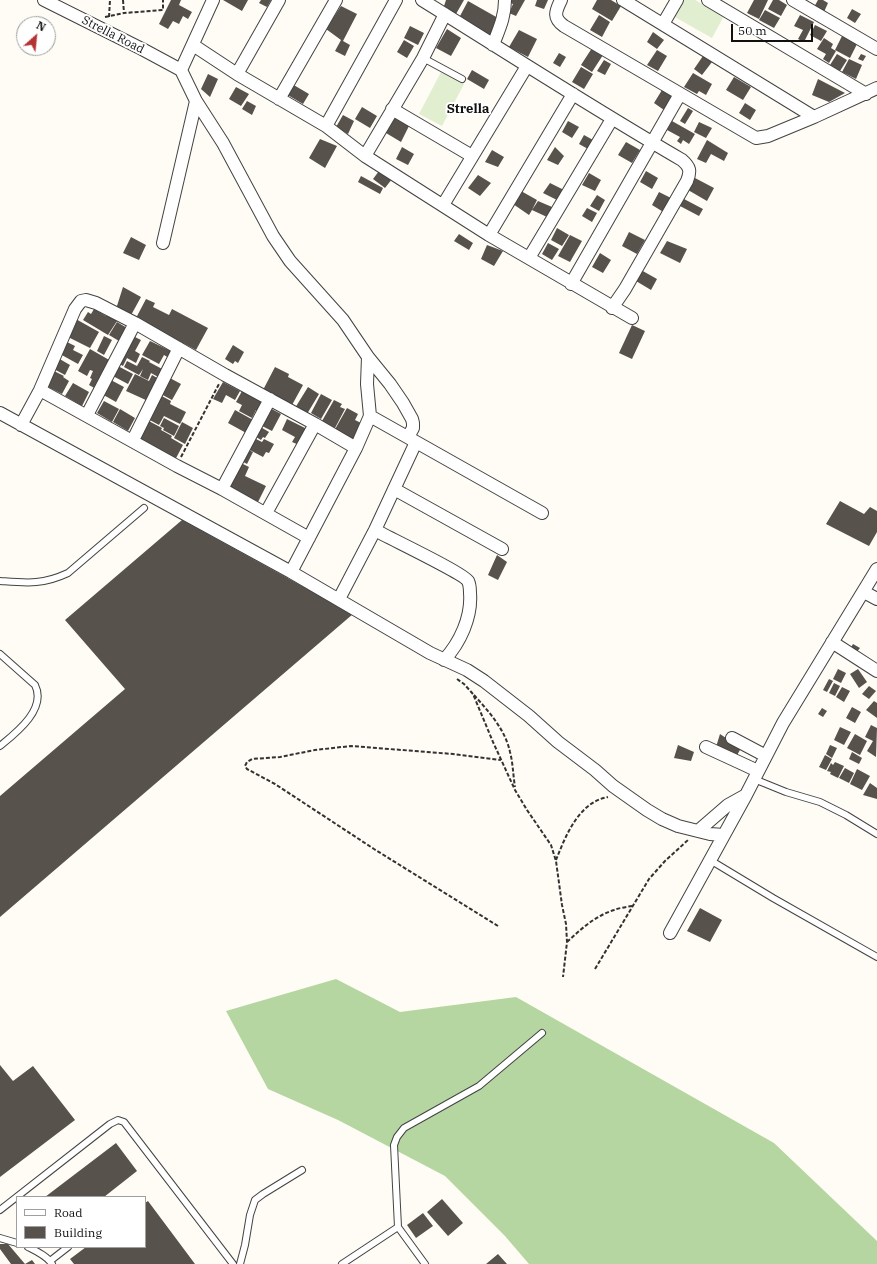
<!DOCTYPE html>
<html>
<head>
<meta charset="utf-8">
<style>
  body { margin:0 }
  #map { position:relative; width:877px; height:1264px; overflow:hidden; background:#fefcf4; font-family:"IBM Plex Serif",serif }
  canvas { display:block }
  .legend { position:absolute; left:16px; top:1196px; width:130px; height:52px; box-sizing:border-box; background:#fff; border:1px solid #9f9f9f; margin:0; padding:5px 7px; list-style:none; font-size:12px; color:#101010 }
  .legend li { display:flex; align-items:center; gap:8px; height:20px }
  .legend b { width:20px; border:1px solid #9f9f9f }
  .north { position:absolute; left:16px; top:16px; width:40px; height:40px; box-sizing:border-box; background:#fff; border:1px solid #9f9f9f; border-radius:50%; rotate:27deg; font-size:11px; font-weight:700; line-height:16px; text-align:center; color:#101010 }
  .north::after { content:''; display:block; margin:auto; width:14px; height:18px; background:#b43433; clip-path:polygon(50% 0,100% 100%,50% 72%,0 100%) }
  .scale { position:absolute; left:731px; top:24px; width:82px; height:18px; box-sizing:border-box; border:2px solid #101010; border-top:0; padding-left:5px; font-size:12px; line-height:14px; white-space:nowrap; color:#101010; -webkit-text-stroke:3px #fff; paint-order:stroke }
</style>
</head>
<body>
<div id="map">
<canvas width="877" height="1264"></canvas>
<ul class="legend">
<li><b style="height:5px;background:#fff"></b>Road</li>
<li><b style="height:11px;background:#58524d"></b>Building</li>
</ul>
<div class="north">N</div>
<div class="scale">50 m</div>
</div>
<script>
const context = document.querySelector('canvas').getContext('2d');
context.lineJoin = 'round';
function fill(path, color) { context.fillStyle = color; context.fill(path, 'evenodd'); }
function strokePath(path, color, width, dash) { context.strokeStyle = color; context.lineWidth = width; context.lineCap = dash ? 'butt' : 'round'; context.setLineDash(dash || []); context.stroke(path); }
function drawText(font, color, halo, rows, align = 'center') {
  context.font = font + ' "IBM Plex Serif",serif'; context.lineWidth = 4; context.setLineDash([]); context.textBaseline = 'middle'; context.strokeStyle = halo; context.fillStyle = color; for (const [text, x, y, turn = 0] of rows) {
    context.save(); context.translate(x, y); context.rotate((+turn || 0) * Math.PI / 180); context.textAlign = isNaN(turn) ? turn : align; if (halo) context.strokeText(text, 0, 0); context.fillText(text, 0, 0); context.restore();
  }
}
const forest = new Path2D(`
  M336,979L400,1012L516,997L774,1143L877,1241V1264H529L505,1236L445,1176L338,1120L268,1089L226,1011Z`);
const pitch = new Path2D(`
  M682,0H695L724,16L712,38L673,16Z
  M441,72L464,84L442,126L419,114Z`);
const building = new Path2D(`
  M171,0H181L179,5L192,12L188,19L183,16L179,24L173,21L168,29L159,24Z
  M223,0H248L242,11Z
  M261,0H271L267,7L259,3Z
  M446,0H464L456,14L444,6Z
  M508,0H525L516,16L509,13L513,4L507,1Z
  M537,0H548L544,9L535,6Z
  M597,0H611L621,6L612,21L592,9Z
  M754,0H768L759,19L747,13Z
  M773,0H779L787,5L781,16L768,9Z
  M818,0H823L828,3L824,12L814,7Z
  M468,1L498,18L490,36L460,16Z
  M341,6L357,14L343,41L350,45L345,56L335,51L341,40L326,29Z
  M852,9L861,14L855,23L847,18Z
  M765,10L780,18L774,28L759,20Z
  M599,15L610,22L602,37L590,30Z
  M800,15L814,22L804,42L798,39L803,30L794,26Z
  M815,25L827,31L821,41L810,35Z
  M410,26L424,33L418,45L404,38Z
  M447,29L461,38L451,56L436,48Z
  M519,30L537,39L528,57L509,47Z
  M653,32L664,40L657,49L647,42Z
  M842,36L857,44L850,58L835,50Z
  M824,38L833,44L831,48L836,51L829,63L823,59L826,54L817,49Z
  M404,40L414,46L407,58L397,52Z
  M592,48L603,55L592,72L581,65Z
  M657,50L667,56L658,71L647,65Z
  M559,53L566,57L560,67L553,63Z
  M837,54L847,60L840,71L830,65Z
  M861,54L866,56L863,61L858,59Z
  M703,56L712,62L702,75L694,69Z
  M849,59L862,65L856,79L842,72Z
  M604,60L611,64L605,75L597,71Z
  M581,67L593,74L584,89L572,82Z
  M472,70L489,80L484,89L467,79Z
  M693,73L712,84L706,95L699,91L697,94L684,87Z
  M208,74L218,79L210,97L201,89Z
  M734,77L751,87L743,100L726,90Z
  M818,79L845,93L829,102L812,95Z
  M292,84L309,94L303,104L286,94Z
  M236,87L249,94L241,106L229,99Z
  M662,90L675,98L664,110L654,103Z
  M247,101L256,106L252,115L242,109Z
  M745,103L756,110L750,120L739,113Z
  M362,107L377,116L370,128L355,119Z
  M688,108L693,111L685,124L680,121Z
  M343,115L354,121L348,134L336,127Z
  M395,118L409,126L401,142L386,133Z
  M568,121L579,127L572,138L562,132Z
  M672,121L695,134L689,144L683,140L681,144L677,141L680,137L667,130Z
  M699,122L712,128L706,138L694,132Z
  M584,135L593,140L588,149L579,144Z
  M320,139L337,146L325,168L309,158Z
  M707,140L728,153L724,161L711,154L706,163L697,159Z
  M626,142L640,150L632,163L618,155Z
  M402,147L414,154L408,165L396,159Z
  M555,147L564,156L558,165L547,160Z
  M492,150L504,157L498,167L485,162Z
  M379,171L392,179L385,188L373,179Z
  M646,171L658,178L652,189L640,182Z
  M589,173L601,180L595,191L582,185Z
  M478,175L491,183L480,196L468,188Z
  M361,176L383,188L380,194L358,182Z
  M695,178L714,188L707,201L688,190Z
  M550,183L564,190L559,201L543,193Z
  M521,191L537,200L532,210L538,201L552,207L547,217L532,210L529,215L513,204Z
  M659,192L673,199L665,213L652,205Z
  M597,195L605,200L599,211L590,206Z
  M684,199L703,209L699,216L680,206Z
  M587,208L597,213L592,222L582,216Z
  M557,228L569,235L562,246L551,240Z
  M629,232L645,240L637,254L622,246Z
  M459,234L473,243L469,250L454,241Z
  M570,235L582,241L570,262L558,256Z
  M131,237L146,245L139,260L123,253Z
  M667,241L687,249L680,263L660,253Z
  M548,243L559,249L552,260L542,254Z
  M487,245L503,251L494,266L481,259Z
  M600,253L611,260L603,273L592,267Z
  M641,270L657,279L651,290L636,281Z
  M123,287L141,297L130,317L116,309Z
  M146,299L155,303L153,307L169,315L172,309L208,328L196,350L136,318Z
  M94,309L106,316L109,312L119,318L108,335L83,320L88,312L91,314Z
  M74,318L99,332L90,348L66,336Z
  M117,322L127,328L119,341L109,335Z
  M632,325L645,331L632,359L619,353Z
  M138,330L135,337L141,340L135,351L140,354L136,363L127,358L123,366L116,362Z
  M104,336L112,340L104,355L97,351Z
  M150,341L173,352L169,358L164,355L159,364L142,355Z
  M67,342L75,346L73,350L83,355L78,364L60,354Z
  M233,345L244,352L238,363L235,361L233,364L225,359Z
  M90,349L111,361L96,389L89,385L92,379L90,378L93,371L90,370L87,376L78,371Z
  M142,357L150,361L149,362L164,370L160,378L151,373L148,380L140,376L143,369L139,375L124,367L127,361L137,366Z
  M58,358L70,365L65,375L52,368Z
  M116,365L133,374L128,384L111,375Z
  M275,367L289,374L288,377L303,385L292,405L263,390Z
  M52,370L64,376L63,377L69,381L62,394L44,385Z
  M135,374L149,381L152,375L159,379L148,401L126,391Z
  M168,377L181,384L172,400L159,393Z
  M109,379L124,387L116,402L100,393Z
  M223,382L240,391L235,400L226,395L222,403L213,399Z
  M73,383L89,392L82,406L65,396Z
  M308,387L319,394L307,414L295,408Z
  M242,391L263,401L258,411L256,410L252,418L239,411L242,405L236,402Z
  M158,394L171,401L170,404L186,412L180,424L164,416L159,425L146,418Z
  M321,394L332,400L321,419L311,413Z
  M334,400L342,404L340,407L345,409L335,428L322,421Z
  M104,401L119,409L112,422L97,413Z
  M268,407L281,414L272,431L258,424Z
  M347,408L358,414L355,420L363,424L353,442L334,431Z
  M120,409L135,418L128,431L113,422Z
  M235,410L255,421L248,434L228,423Z
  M164,418L179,426L174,436L163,430L164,428L160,426Z
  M145,419L162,428L161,430L172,436L171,438L183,445L175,460L135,439Z
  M287,419L309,430L299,445L292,442L295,437L282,430Z
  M182,422L193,428L185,444L174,438Z
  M259,426L269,432L265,438L263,437L261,440L253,435Z
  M252,437L262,442L264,439L274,444L269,453L266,452L263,457L246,448Z
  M246,449L253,452L247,464L240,460Z
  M239,462L249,467L245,476L266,486L258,502L227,486Z
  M840,501L864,514L870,507L877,511V532L869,546L826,524Z
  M182,520L353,614L0,917V796L125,689L65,620Z
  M497,555L507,562L498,580L488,575Z
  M853,644L860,648L856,653L850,649Z
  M838,669L846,673L841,683L833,679Z
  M858,669L867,682L859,688L850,674Z
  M829,679L833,681L827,692L823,690Z
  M834,683L840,686L835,696L829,693Z
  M869,686L876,691L869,699L862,694Z
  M842,687L850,691L844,702L836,697Z
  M874,701L877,703V718L866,710Z
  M852,707L861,712L855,723L846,718Z
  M822,708L827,711L823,717L818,714Z
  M871,725L877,728L876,757L867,751L873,741L865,737Z
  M840,727L851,732L844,745L834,740Z
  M720,734L741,748L735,759L716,747Z
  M855,734L867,741L860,755L847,748Z
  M678,745L694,752L691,761L674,758Z
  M830,745L837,748L832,758L826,754Z
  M852,752L862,758L859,764L849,759Z
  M825,755L832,759L826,770L819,767Z
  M835,762L844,766L838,778L830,774L831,772L827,771L831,763L833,765Z
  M845,768L854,773L849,783L839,778Z
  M857,769L870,776L862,790L850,784Z
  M870,783L877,788V799L863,795Z
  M700,908L722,920L710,942L687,931Z
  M0,1065L13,1081L33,1066L75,1120L0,1177Z
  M116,1143L137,1171L104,1197H45Z
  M442,1199L463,1223L448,1236L427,1212Z
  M148,1201L195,1264H74L70,1259L86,1247H145V1203Z
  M423,1213L433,1226L416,1238L407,1225Z
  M0,1244H8L25,1264L32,1260L35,1264H11L0,1249Z
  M498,1254L507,1264H486Z`);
const path = new Path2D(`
  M123,0L124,13
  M105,17L124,13L163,10V0
  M109,17L110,0
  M181,457L219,384
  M457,679L464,684L473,694L493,742L515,790L527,810L551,845L556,861L562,905L566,924L567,942L563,977
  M474,695C489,712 505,729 510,752C513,763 513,775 515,787
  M556,860C566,835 579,802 608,797
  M498,926L374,849L275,784L247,769L245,766L247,762L252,759L280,757L315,750L351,746L453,754L501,760
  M567,942C581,929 595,916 614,910C619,908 626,907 632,906
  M595,969L649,879L665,861L688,840`);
const service = new Path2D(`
  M423,58L462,79
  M0,581C27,583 42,585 68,573L144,508
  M0,654L35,685C47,709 16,733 0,746
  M754,779L786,792L820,802L846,815L877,834
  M710,860L773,898L877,957
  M0,1210L110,1124L118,1120L124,1122L233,1264
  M398,1227L425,1264
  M0,1238L17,1243
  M28,1247C36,1251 47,1256 52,1264
  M50,1261L68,1247
  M240,1264L245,1245L250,1215L255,1200L263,1194L302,1170
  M342,1264L398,1227L394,1145L397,1137L404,1128L479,1086L542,1033`);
const minor = new Path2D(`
  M44,0L142,49L181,70
  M422,0C509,54 594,109 682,160C690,167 691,171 687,181L625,289L612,308
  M561,0C555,12 553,18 564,26L756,138L768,136L814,117L877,88
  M623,0L814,117
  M708,0L866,94
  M793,0L877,49
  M663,24L677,0
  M193,45L237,74L326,126L365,156L489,235L632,318
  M493,45C499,29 505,17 505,0
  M181,70L196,101L223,143L273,236L290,261L343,320L368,357L390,384L403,403L412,419L413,423V428L408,437
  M181,70L213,0
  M237,74L279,0
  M279,99L336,0
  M392,109L472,156
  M326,126L396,0
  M365,156L423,58L445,14
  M443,205L527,66
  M489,235L573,94
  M163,243L196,101
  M529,258L612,119
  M571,284L680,94
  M40,390L177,466L222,489L309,538
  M0,413L291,572L430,653L467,670L484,681L529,716L558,742L595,770L613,786L647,810L662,819L678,826L710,834L724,835
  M87,415L135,323
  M370,416L542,513
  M21,425L40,390L75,309L81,301L86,300L96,303L135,323L225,375L315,424L356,448
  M133,440L179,348
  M222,489L270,399
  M394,489L502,549
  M266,513L315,424
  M375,530C389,538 463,573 468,581C470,585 470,590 470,593C472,617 460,643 444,660
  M291,572L356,448L370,416L367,384L368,357
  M864,592L877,599
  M339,599L375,530L416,442
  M832,642L877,671
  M732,738L766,756
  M706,747L758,771
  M698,831L728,805L746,795
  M670,933L746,795L783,723L877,569`);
const streetNames = [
  ["Strella Road",113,35,27]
];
const neighbourhoodNames = [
  ["Strella",468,109]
];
fill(forest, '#b5d6a0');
fill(pitch, '#e2eed0');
fill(building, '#58524d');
strokePath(service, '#434343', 8);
strokePath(minor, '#434343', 14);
strokePath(path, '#323232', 2, [4, 2]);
strokePath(service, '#fff', 6);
strokePath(minor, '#fff', 12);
drawText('12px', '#101010', '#fff', streetNames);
drawText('bold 13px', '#101010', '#fff', neighbourhoodNames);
</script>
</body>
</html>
